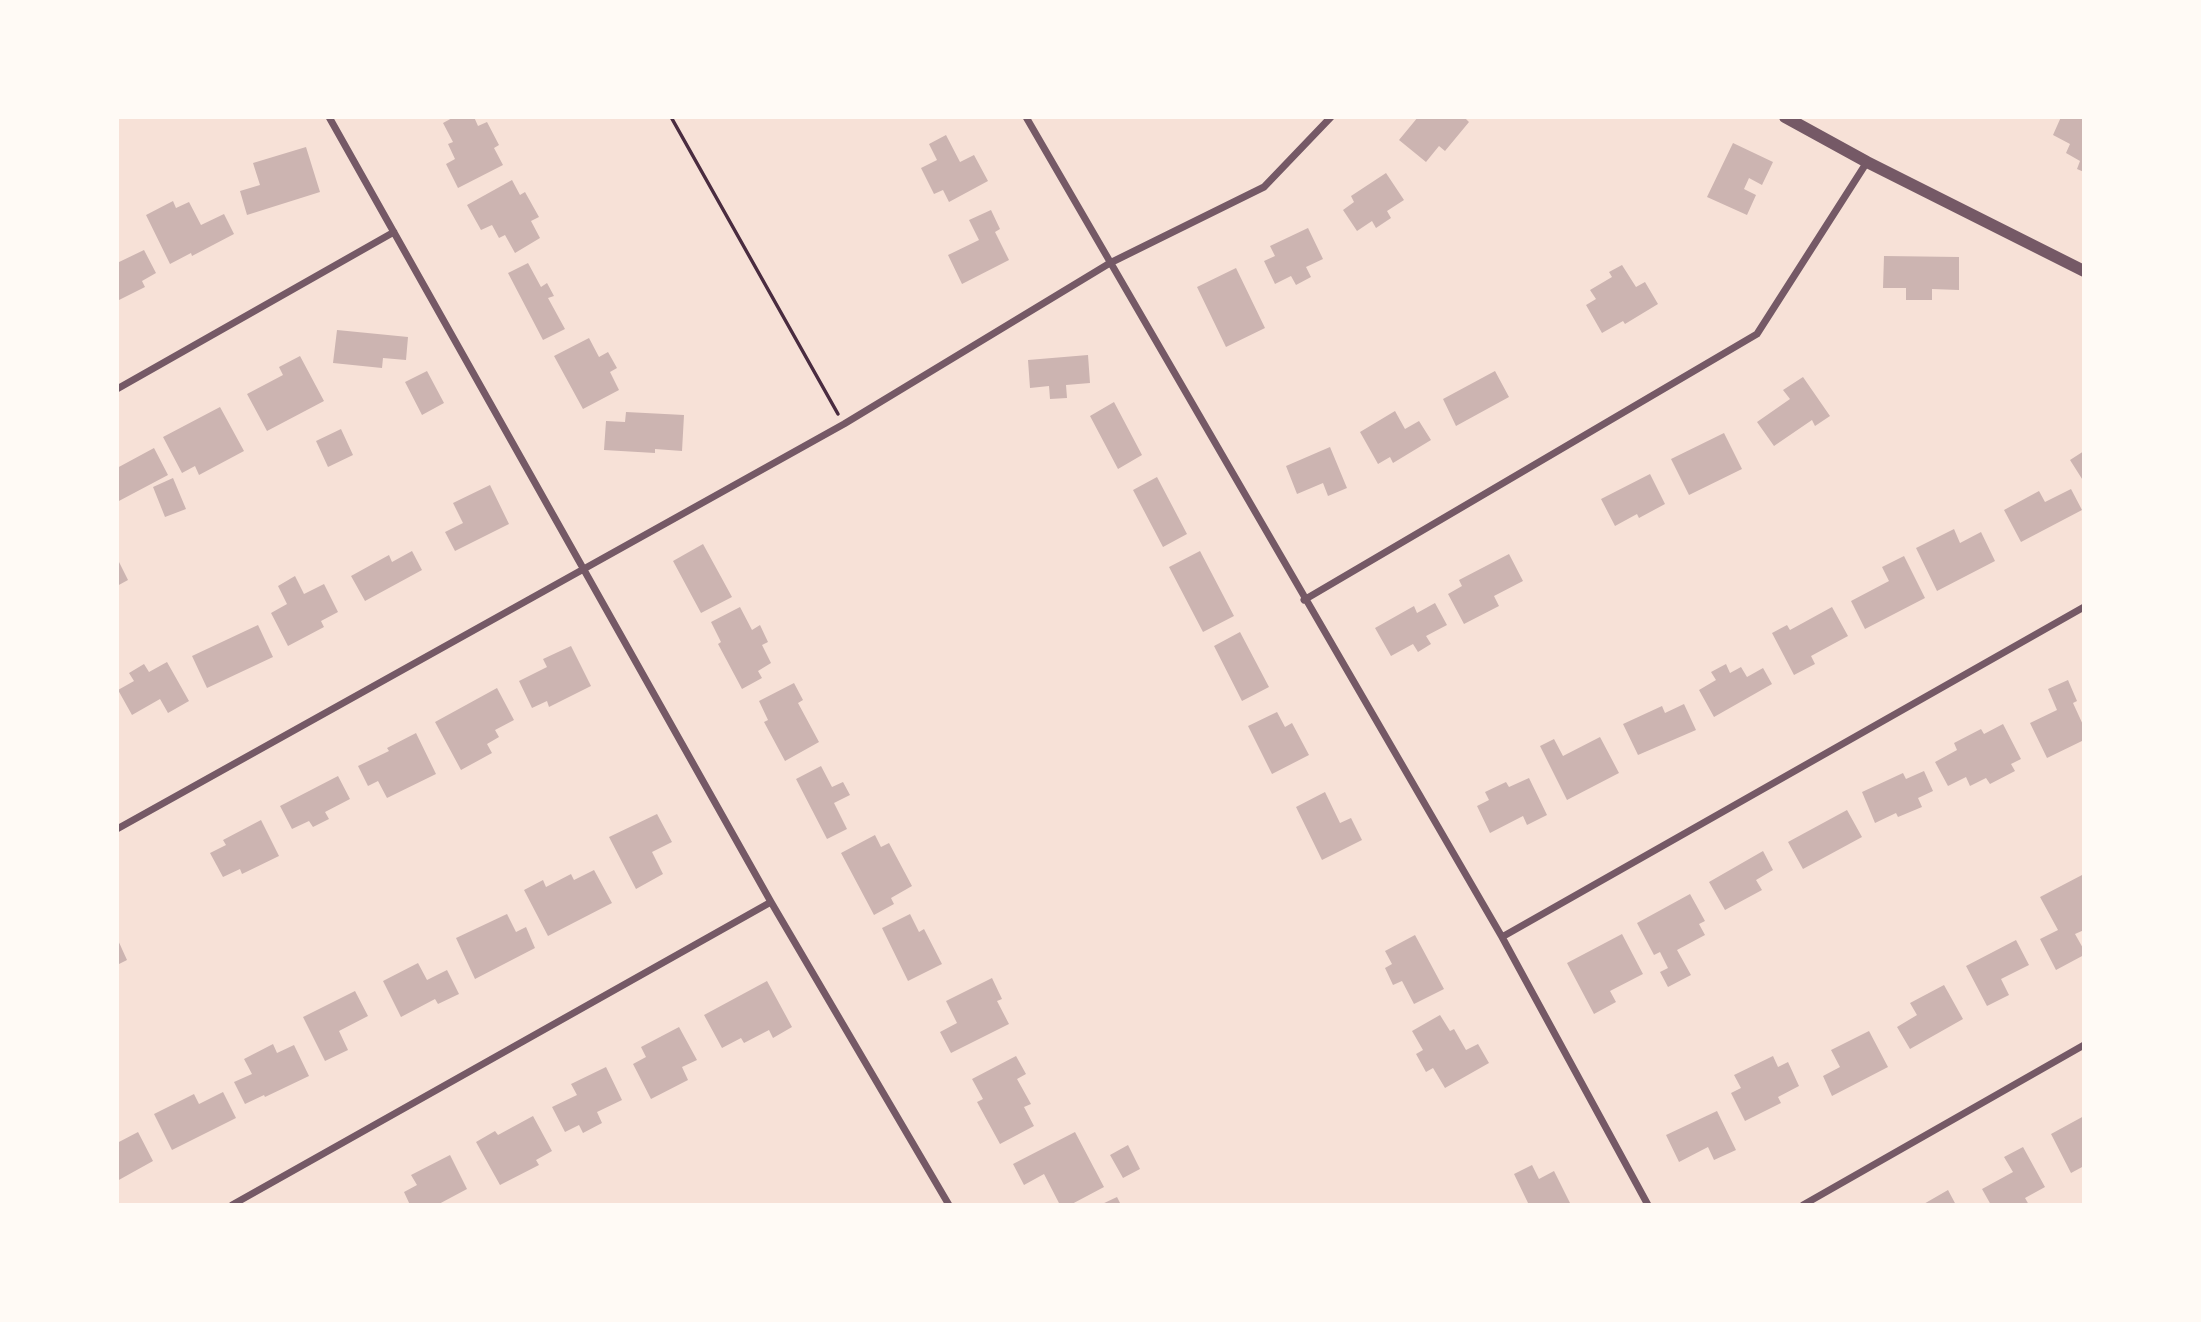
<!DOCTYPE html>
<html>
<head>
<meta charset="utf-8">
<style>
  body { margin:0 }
  #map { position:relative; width:2201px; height:1322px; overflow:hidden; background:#f7e1d7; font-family:Ubuntu,sans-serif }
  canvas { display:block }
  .frame { position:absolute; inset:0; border:119px solid #fffaf5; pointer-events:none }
</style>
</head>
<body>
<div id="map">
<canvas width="2201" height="1322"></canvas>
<div class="frame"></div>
</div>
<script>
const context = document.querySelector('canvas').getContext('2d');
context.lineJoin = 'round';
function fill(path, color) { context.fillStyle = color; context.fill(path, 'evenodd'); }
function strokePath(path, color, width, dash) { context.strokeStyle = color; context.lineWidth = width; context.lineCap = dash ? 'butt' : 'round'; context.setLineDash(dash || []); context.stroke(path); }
const building = new Path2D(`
  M454,117H474L478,126L487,122L499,145L494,148L503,165L458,188L446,164L455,159L448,144L453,142L443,123Z
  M1418,117H1464L1469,122L1445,151L1439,146L1426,162L1399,140Z
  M2061,117H2084V172L2077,169L2080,161L2066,153L2070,144L2053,135Z
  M946,135L960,162L974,155L988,181L949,202L943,190L934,194L921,168L937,160L929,144Z
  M1733,143L1773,162L1762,185L1749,178L1744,189L1756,195L1747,215L1707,197Z
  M306,147L320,192L247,215L240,191L260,185L253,163Z
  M1386,173L1404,200L1387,211L1391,218L1376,228L1372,221L1357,231L1343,210L1354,202L1351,196Z
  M512,180L520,195L525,192L539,217L531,221L540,238L515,253L505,235L499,238L492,225L481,230L467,205Z
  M173,201L176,208L189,202L201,225L224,214L234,234L192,256L191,253L170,264L146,215Z
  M991,210L1000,229L995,232L1009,260L962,284L948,255L979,240L969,220Z
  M1308,228L1323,259L1306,267L1311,277L1296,285L1291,276L1275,284L1264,261L1275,256L1270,246Z
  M144,250L156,273L142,281L145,287L117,301V263Z
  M1884,256L1959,257V290L1932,289V300H1906V288H1883Z
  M528,263L541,287L547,283L554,296L548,298L565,329L543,340L508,273Z
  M1622,265L1636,287L1645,282L1658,304L1625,324L1623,321L1602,333L1586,305L1596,299L1590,290L1612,277L1609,272Z
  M1236,268L1265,328L1226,347L1197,287Z
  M337,330L408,337L406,360L383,358L382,368L333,363Z
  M589,338L599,357L608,352L617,368L610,372L619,390L583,409L554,356Z
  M1088,355L1090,383L1066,385L1067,398L1050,399L1049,386L1030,388L1028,360Z
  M300,356L324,401L267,431L247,394L283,375L279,367Z
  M427,371L444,403L422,415L405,382Z
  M1495,371L1509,397L1456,426L1443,399Z
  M1803,377L1830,416L1815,426L1812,420L1774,446L1757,422L1790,399L1783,390Z
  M1114,402L1142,455L1118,469L1090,416Z
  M220,407L244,451L199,475L195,466L182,473L163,437Z
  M1395,411L1405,429L1419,421L1431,440L1393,463L1390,457L1378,464L1360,432Z
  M626,412L684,415L682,451L655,449V453L604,450L606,421L625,422Z
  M341,429L353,455L328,467L316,441Z
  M1724,433L1742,469L1689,495L1671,459Z
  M1330,447L1347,488L1328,496L1323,483L1297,494L1286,466Z
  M154,448L168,475L117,502V468Z
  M2084,451V482L2070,460Z
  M1650,474L1665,504L1639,518L1637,514L1615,526L1601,499Z
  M1157,477L1187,534L1163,547L1133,490Z
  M173,478L186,509L165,517L153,487Z
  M490,485L509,524L455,551L445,532L463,523L453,503Z
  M2071,489L2082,510L2021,542L2004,510L2039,491L2045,502Z
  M1954,529L1960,543L1981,532L1995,561L1937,591L1916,548Z
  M703,544L732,597L701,613L673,561Z
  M412,551L422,570L365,601L351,576L389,555L392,562Z
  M1200,551L1234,616L1203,632L1169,567Z
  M1509,554L1523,581L1494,596L1499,606L1464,624L1448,594L1462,586L1459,580Z
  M1904,556L1925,598L1865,629L1851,601L1889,581L1882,567Z
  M117,558L128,580L117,586Z
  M295,576L304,594L324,584L338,612L321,621L324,627L288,646L271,613L287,604L278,586Z
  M1435,603L1447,625L1426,636L1431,644L1418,652L1413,644L1391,656L1375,628L1414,606L1417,613Z
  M740,607L752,630L760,625L768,642L762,645L771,663L758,671L762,678L742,689L718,644L721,642L711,622Z
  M1832,607L1848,636L1811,656L1815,664L1794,675L1772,633L1787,625L1790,630Z
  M258,625L273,657L207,688L192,656Z
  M1240,632L1269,687L1242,701L1214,646Z
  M571,646L591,686L549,707L547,701L532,708L519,681L547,667L543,659Z
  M167,662L189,701L168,713L160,699L132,715L118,690L134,681L129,673L144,664L149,672Z
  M1726,664L1730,673L1741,667L1747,677L1763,668L1772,684L1714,717L1699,690L1716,680L1711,672Z
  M2068,680L2077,701L2073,703L2084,727V740L2047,758L2030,723L2057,710L2048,689Z
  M794,683L803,700L798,703L819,742L785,761L764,722L768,720L759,701Z
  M497,688L514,720L495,730L499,737L487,744L492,753L461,770L435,722Z
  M1684,704L1696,730L1638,755L1623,724L1662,706L1665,713Z
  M1277,712L1285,727L1292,723L1309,755L1272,774L1248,726Z
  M2003,724L2021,759L2011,764L2015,771L1990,784L1986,778L1970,786L1966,777L1948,786L1935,762L1957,750L1954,743L1981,729L1984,734Z
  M416,733L436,774L387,798L378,781L368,786L358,766L389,751L387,748Z
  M1600,737L1619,773L1567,800L1540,746L1554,739L1563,756Z
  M821,766L832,787L843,782L850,795L834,803L847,829L827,839L796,779Z
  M1924,771L1933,791L1918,798L1922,807L1898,817L1896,813L1875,823L1862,792L1903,773L1906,779Z
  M338,776L350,799L325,812L329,819L313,827L309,821L292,829L280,806Z
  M1529,778L1547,815L1527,825L1523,816L1490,833L1477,806L1489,800L1485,792L1506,782L1509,787Z
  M1325,792L1340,823L1351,818L1362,840L1322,860L1296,807Z
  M1847,810L1862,837L1803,869L1788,842Z
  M657,814L672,842L652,852L663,874L636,889L609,837Z
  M261,820L279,856L242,874L240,869L223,877L210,853L226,845L223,840Z
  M875,835L881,847L889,843L912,886L891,898L894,904L874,915L841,853Z
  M1763,851L1773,870L1756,880L1762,890L1725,910L1709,882Z
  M594,870L612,903L548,936L524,890L543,880L546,887L571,874L574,880Z
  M2082,875L2084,930L2075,934L2084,950V955L2056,970L2040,939L2058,930L2040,897Z
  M1690,894L1705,921L1699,924L1705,935L1677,950L1691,975L1668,987L1660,972L1668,968L1660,952L1654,955L1637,923Z
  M507,914L516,932L526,927L535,948L475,979L456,938Z
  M910,914L919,932L924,929L942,964L908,981L882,928Z
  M1622,934L1643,974L1610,991L1616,1002L1594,1014L1567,963Z
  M1415,935L1444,989L1414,1004L1402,981L1393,985L1385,968L1392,964L1385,951Z
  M117,938L127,960L117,965Z
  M2016,940L2029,965L2001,979L2009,995L1987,1006L1966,966Z
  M418,963L427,980L447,970L459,994L438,1004L435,999L401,1017L383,981Z
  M992,978L1002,999L997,1001L1009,1024L951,1053L940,1032L957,1023L946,1001Z
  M767,981L792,1027L773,1038L769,1030L744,1043L741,1038L722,1048L704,1015Z
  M1944,985L1963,1019L1910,1049L1897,1027L1917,1015L1910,1003Z
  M355,991L368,1016L339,1031L348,1050L325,1061L303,1017Z
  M1440,1015L1450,1031L1454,1029L1466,1050L1478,1044L1489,1063L1445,1088L1433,1068L1426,1072L1416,1054L1423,1050L1412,1031Z
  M679,1027L697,1060L682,1067L688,1080L651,1099L633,1064L646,1057L641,1047Z
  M1869,1031L1888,1067L1832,1096L1823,1076L1840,1067L1831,1050Z
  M273,1044L277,1053L294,1045L309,1076L265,1097L264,1095L245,1104L234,1082L252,1074L244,1059Z
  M1016,1056L1026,1074L1017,1079L1031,1104L1024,1107L1034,1126L1000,1144L977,1102L983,1099L972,1079Z
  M1773,1056L1778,1067L1788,1062L1799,1086L1778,1097L1781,1103L1745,1121L1731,1093L1741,1088L1734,1075Z
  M606,1067L622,1100L597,1112L602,1123L583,1133L579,1125L565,1132L552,1107L577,1095L571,1084Z
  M223,1092L236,1118L172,1150L154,1114L194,1094L199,1104Z
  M1717,1111L1736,1150L1714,1160L1708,1147L1679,1162L1666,1135Z
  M533,1116L552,1151L536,1160L539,1165L500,1185L476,1142L495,1131L498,1135Z
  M2084,1116V1166L2071,1173L2051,1134Z
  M138,1132L153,1161L117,1181V1143Z
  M1075,1132L1104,1187L1070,1205H1060L1044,1174L1024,1185L1013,1164Z
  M1128,1145L1140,1169L1123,1178L1110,1155Z
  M2023,1147L2045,1187L2025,1198L2029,1205H1991L1982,1189L2013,1172L2004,1157Z
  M450,1155L467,1189L437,1205H410L404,1192L417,1185L411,1175Z
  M1532,1165L1539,1179L1554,1171L1571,1205H1529L1514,1174Z
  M1948,1190L1956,1205H1922Z
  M1117,1197L1121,1205H1100Z`);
const path = new Path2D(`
  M671,117L838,414`);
const minor = new Path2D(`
  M329,117L771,902L949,1205
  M1026,117L1502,937L1648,1205
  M117,389L394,232
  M1304,600L1757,334L1867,162
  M117,829L844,424L1110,263L1264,187L1331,117
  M1502,937L2084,607
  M232,1205L771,902
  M1803,1205L2084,1045`);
const tertiary = new Path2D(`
  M1785,117L1867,162L2084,271`);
fill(building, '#ccb4b1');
strokePath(path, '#4a2c40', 3.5);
strokePath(minor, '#755966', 7);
strokePath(tertiary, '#755966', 12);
</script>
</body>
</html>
